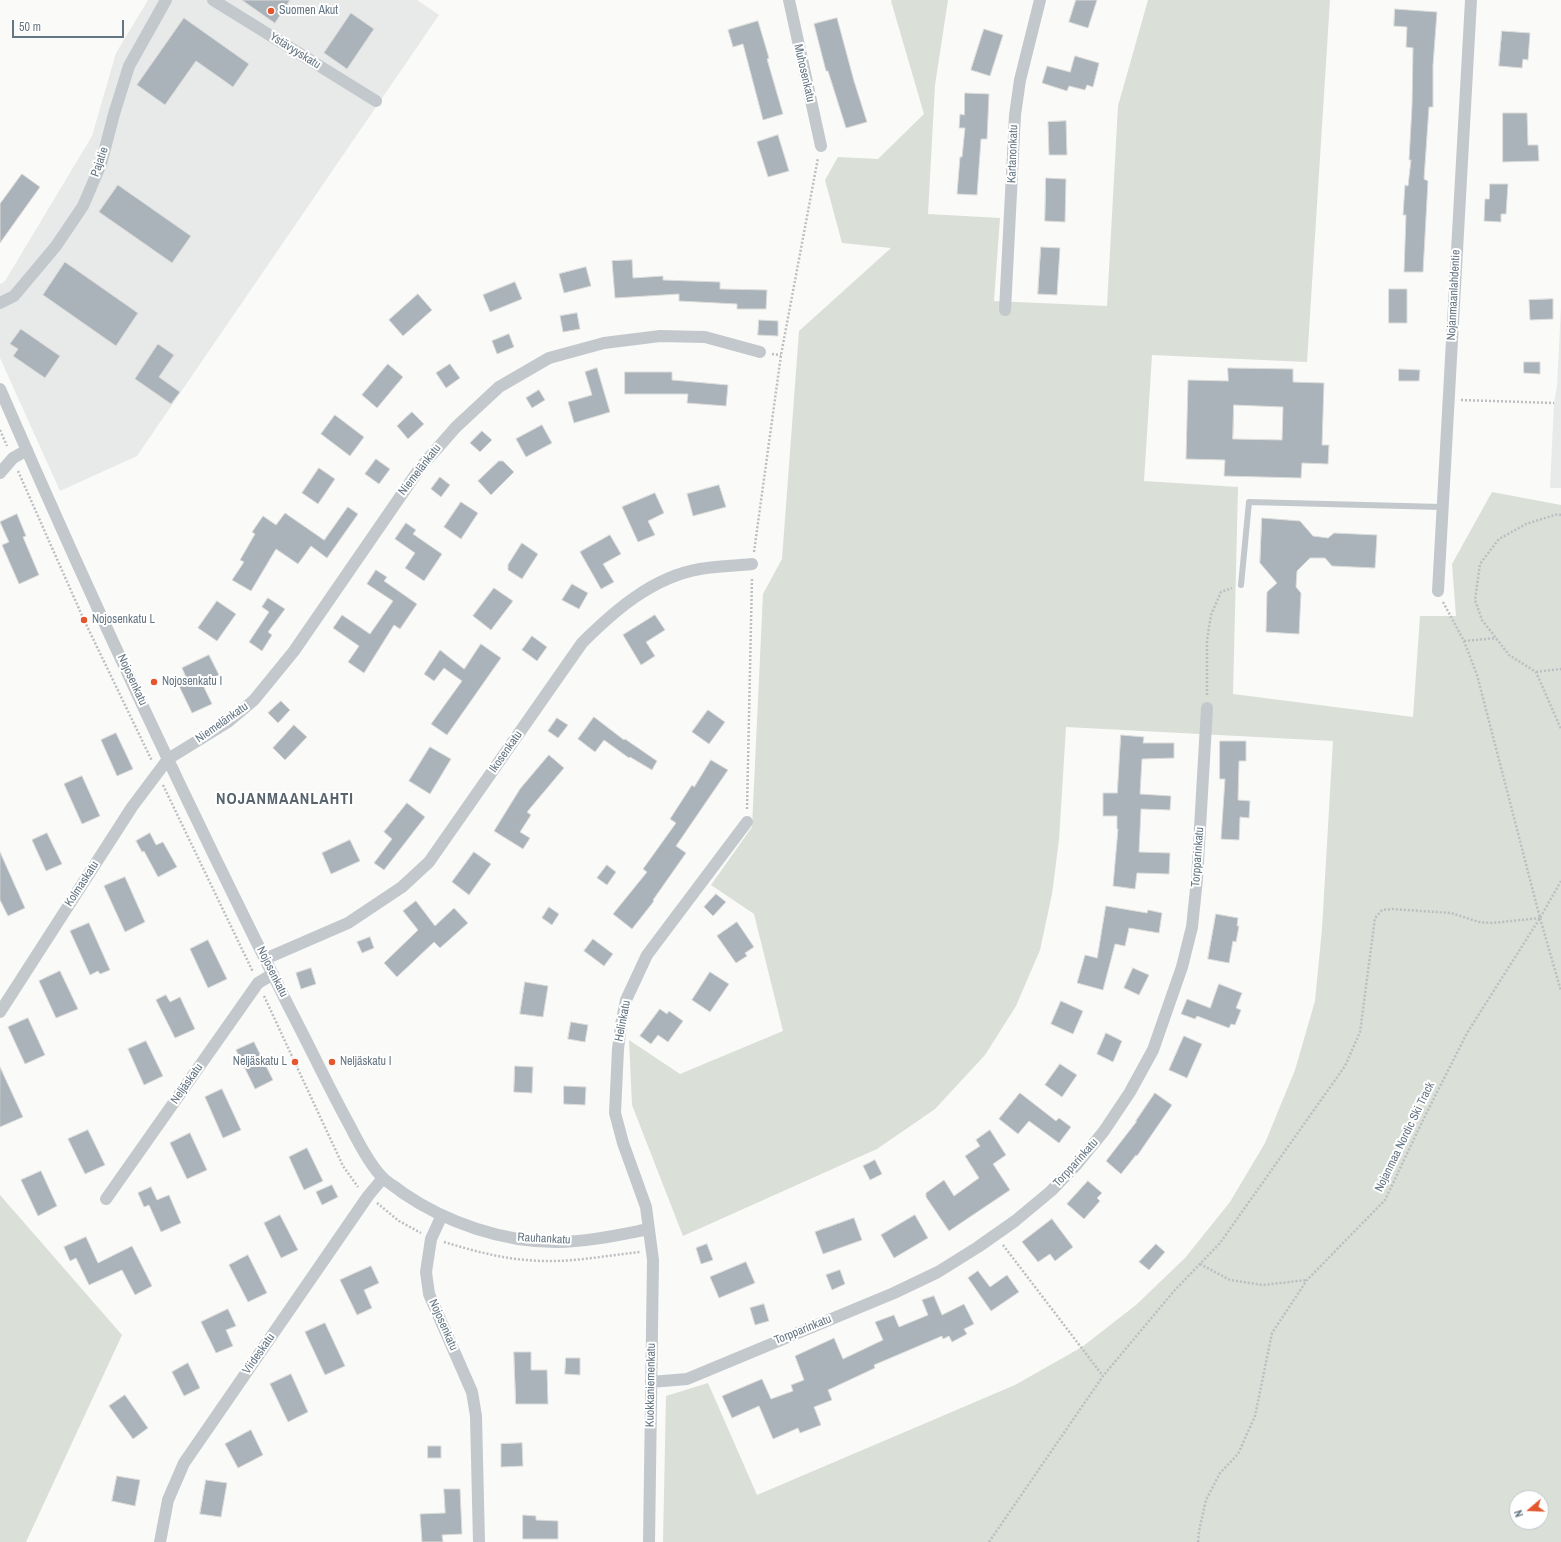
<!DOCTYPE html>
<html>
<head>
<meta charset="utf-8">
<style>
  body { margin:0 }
  #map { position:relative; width:1561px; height:1542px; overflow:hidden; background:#fafaf8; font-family:"Archivo Narrow",sans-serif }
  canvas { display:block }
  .north { position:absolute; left:1509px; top:1490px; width:40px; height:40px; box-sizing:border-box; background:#fff; border:1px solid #c1c8cd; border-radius:50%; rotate:251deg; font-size:11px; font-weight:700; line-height:16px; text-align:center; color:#657683 }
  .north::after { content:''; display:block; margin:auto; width:14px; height:18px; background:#e4572e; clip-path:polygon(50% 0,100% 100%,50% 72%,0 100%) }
  .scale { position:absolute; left:12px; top:20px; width:112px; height:18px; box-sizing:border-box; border:2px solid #657683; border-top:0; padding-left:5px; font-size:12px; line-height:14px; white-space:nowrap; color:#657683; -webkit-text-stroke:3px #fff; paint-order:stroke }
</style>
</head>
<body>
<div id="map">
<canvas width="1561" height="1542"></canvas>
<div class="north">N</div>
<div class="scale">50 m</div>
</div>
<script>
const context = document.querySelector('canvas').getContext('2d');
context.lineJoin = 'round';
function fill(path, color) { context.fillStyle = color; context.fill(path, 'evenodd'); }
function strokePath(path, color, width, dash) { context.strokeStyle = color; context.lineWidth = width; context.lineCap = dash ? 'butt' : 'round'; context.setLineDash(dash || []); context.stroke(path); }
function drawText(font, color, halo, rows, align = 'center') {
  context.font = font + ' "Archivo Narrow",sans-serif'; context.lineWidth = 4; context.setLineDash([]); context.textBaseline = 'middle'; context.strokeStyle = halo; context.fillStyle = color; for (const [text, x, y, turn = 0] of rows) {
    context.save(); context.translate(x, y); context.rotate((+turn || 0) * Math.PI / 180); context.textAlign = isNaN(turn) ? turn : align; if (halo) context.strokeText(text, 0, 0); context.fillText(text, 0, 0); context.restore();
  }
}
const built = new Path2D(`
  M148,0H417L439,15L137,456L60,491L0,358V284L5,281L92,136L116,53Z
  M1561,307V488H1550L1554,403L1557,386Z`);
const green = new Path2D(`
  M892,0H948L935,85L928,214L1000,218L994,301L1107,306L1118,106L1148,0H1330L1307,362L1152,355L1144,481L1238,487L1233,694L1413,717L1420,616H1456L1452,564L1492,492L1561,505V1542H663L666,1396L708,1383L757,1495L1015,1385L1082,1347L1136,1305L1185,1258L1230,1202L1265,1143L1295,1070L1315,1001L1322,929L1333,741L1066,727L1059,840L1052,894L1040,950L1016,1006L985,1055L935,1109L877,1149L683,1236L632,1105L629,1040L680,1074L783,1031L754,914L711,885L752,827L763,594L782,559L799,331L891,248L842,243L825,180L838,157L878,159L924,114L891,1ZM1517,1498H1541V1522H1517Z
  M0,1195L122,1335L26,1542H0Z`);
const building = new Path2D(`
  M242,0H290L275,23Z
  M1076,0H1097L1088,28L1069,22Z
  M1395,9L1437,12L1433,65V107H1429L1424,179L1428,181L1423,272H1404L1406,215H1403L1405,185L1408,186L1411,160H1409L1412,106L1413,48L1406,47L1407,27L1394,26Z
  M351,13L374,29L347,69L324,53Z
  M184,18L249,64L233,87L196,61L165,105L137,85Z
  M837,18L854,81L867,122L846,128L828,71H826L814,24Z
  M758,21L769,58L767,59L783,114L763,120L743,44L733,47L728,30Z
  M984,29L1003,35L990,76L971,70Z
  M1502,31L1530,33L1528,60L1523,59L1522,68L1499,66Z
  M1075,56L1099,63L1093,87L1087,85L1085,90L1069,86L1067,91L1042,83L1047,66L1070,72Z
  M965,93L989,94L987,139H981L977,195L957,194L960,157H962L965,128H959L960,114L964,115Z
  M1503,113H1527L1528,145H1538L1539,161L1503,162Z
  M1066,121L1067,155H1049L1048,122Z
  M778,135L789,171L768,177L757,142Z
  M22,174L40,187L0,243V204Z
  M1046,178L1066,179L1065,222L1045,221Z
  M1490,184H1508L1506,214H1501V222L1484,221L1485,199H1489Z
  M118,185L191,236L172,263L99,212Z
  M1041,247L1060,248L1057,295L1038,294Z
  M632,260L633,278L663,276V280L720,282V289L767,290L766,309H737V304L679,301V294L615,298L612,261Z
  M65,262L138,313L116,346L43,295Z
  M586,267L591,286L564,293L559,274Z
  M515,282L522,299L490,312L483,295Z
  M1389,289H1407V323H1389Z
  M418,294L432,310L403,336L389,320Z
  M1553,299V319L1530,320L1529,300Z
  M577,313L580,329L563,332L560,316Z
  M759,320L778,321V336L758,335Z
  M21,329L60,356L45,378L13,356L18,349L10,344Z
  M509,334L514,347L497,354L492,341Z
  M158,344L174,355L159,377L180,392L171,404L135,379Z
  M1524,362H1540V374L1524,373Z
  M388,364L403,377L377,408L362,395Z
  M450,364L460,378L446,388L436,373Z
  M597,368L610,412L574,423L568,402L592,395L585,372Z
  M1228,368L1293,369V382L1324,383L1322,445H1329L1328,464L1302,463L1301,478L1224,476L1225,460L1186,459L1188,380L1228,381ZM1234,405L1283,407L1282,440L1233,439Z
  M1399,369L1420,370L1419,381H1399Z
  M625,372H672V380L728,385L726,406L687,403L688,394H625Z
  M539,390L545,400L532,408L526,398Z
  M412,412L424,424L408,439L397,426Z
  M335,415L364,437L350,456L321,434Z
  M542,425L552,443L526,457L516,439Z
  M482,431L492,440L480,452L470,443Z
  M376,459L390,469L379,484L365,474Z
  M499,461H503L514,472L491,495L478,481Z
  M319,468L335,479L318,504L302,493Z
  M440,477L450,485L441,497L431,489Z
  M719,485L726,507L693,516L687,494Z
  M655,493L664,513L648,521L655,535L638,542L622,507Z
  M461,502L478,513L461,539L444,527Z
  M348,507L358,514L327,558L311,546L298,564L276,549L251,591L232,580L244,562L240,560L255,534L252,532L263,516L276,525L285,513L324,540Z
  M17,514L26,536L23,537L39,575L19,584L2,545L9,542L0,522Z
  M1262,518L1300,521L1313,536L1328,538L1334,533L1377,535L1375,568L1332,566L1325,558H1310L1297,571L1296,587L1301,593L1299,634L1266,632L1267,592L1277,583L1260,563Z
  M406,523L416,530L413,534L442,554L424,581L405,568L415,553L395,539Z
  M610,535L621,554L603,564L614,582L601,589L580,552Z
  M522,543L538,554L522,579L508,570V565Z
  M376,570L387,577L384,581L417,604L400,629L394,625L364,673L348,662L359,646L333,628L342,615L370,634L393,601L367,584Z
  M572,584L588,593L579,609L562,600Z
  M494,588L513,601L491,630L473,616Z
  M268,598L285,609L268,632L272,635L262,651L249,642L269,612L262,607Z
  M217,601L236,614L217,641L198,628Z
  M655,615L665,630L646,642L655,656L641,665L623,635Z
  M532,636L547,647L537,661L522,650Z
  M481,644L501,658L447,735L431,724L462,681L444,668L434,681L424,674L440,650L464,669Z
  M209,655L219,675L202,683L212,704L192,713L179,686L188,682L182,668Z
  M281,701L290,710L278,723L268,713Z
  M708,710L725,722L709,744L692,732Z
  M594,717L624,740L625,739L657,761L652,770L630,757L629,758L604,740L595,752L578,739Z
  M557,718L568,725L558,738L548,731Z
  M294,725L307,737L285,760L273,748Z
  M116,733L133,769L117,776L101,740Z
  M1121,735L1144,737L1143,743H1174V758L1142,759L1140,794L1171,796L1170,810L1141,809L1139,852L1170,853L1169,874L1137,873L1135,889L1113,886L1118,829H1117V816H1103V793H1117Z
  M1220,741H1246V761H1239L1238,800L1250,801L1249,818L1240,817L1239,840L1221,839L1225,779H1220Z
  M430,747L451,759L430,794L409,781Z
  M549,755L564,768L527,812L531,815L520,832L530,838L523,849L494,831L520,789Z
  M711,760L728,770L676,846L686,853L653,900L654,901L632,929L613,914L647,872L643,869L676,823L670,819L692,785L694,787Z
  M82,776L100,816L82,824L64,784Z
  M407,803L425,817L384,870L374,863L392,839L384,832Z
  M47,833L62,864L46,871L32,840Z
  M150,833L156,845L163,842L177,867L158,877L144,851L142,852L136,841Z
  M350,840L360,861L331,874L322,853Z
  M0,852L25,908L8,916L0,900Z
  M474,852L491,864L469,895L452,882Z
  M607,865L616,872L607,885L597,878Z
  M125,877L145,922L125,932L104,886Z
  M716,894L726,902L713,916L704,907Z
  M416,901L435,926L454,908L468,923L440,948L434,942L397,977L384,963L418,930L403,911Z
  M1106,906L1147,913L1148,910L1162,913L1159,933L1129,928L1125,946L1115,944L1103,990L1077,983L1085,955L1097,958Z
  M549,907L559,914L552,925L542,918Z
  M1216,914L1238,918L1237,926H1239L1236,942L1233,941L1229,963L1208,959Z
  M737,922L754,947L745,953L747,956L736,963L717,936Z
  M89,923L110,970L100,974L98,971L90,975L70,931Z
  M370,937L374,948L362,953L357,942Z
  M593,939L613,954L604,966L584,951Z
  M208,940L227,979L208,988L190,949Z
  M311,968L316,984L301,989L296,973Z
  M1133,968L1149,975L1139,995L1124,988Z
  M60,971L78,1009L56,1018L39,981Z
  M710,972L729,984L710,1012L692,1000Z
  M525,982L548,986L543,1017L520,1014Z
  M1219,984L1242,993L1236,1008L1241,1010L1235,1025L1231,1024L1229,1028L1197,1016L1195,1019L1181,1014L1187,999L1210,1008Z
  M166,995L170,1002L180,997L195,1029L175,1038L156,1000Z
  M1061,1001L1083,1011L1073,1034L1051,1024Z
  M660,1009L667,1014L669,1011L683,1021L668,1042L658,1035L651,1044L640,1036Z
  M28,1018L45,1055L25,1064L8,1027Z
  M571,1022L588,1025L585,1042L568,1039Z
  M1106,1033L1122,1041L1113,1062L1097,1054Z
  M1184,1036L1202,1044L1187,1078L1169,1070Z
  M146,1041L163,1076L144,1085L128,1049Z
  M254,1042L273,1080L255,1089L236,1050Z
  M1060,1064L1077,1075L1062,1097L1045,1085Z
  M515,1066L533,1067L532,1093L514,1092Z
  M0,1067L23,1117L0,1127Z
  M564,1086L586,1087L585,1105L564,1104Z
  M222,1089L241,1130L223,1138L205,1097Z
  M1020,1093L1056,1121L1059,1118L1071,1127L1059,1143L1029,1121L1018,1134L999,1119Z
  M1155,1093L1172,1105L1137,1156L1136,1155L1121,1174L1106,1161L1137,1121H1136Z
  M88,1130L105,1165L85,1174L68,1139Z
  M990,1130L1006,1155L993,1164L1010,1190L949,1231L926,1197V1193L944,1180L954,1196L979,1178L965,1156L980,1146L976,1140Z
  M190,1133L207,1170L187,1179L170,1143Z
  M307,1148L323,1181L304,1190L289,1157Z
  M875,1160L882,1174L870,1180L863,1166Z
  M41,1171L57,1206L38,1216L21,1180Z
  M1088,1181L1102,1193L1097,1198L1100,1201L1084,1219L1067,1204Z
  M332,1185L338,1197L322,1205L316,1192Z
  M151,1187L157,1200L169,1195L181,1223L161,1232L149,1205L144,1207L138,1193Z
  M280,1215L298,1250L281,1258L264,1223Z
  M915,1215L928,1238L894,1258L881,1235Z
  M854,1218L862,1240L823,1254L815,1232Z
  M1052,1219L1073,1247L1055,1261L1050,1254L1038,1262L1022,1242Z
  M86,1237L98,1263L132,1246L152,1286L135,1295L122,1270L89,1285L76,1258L70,1261L64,1247Z
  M707,1244L713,1260L701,1264L696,1248Z
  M1156,1244L1165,1252L1149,1270L1139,1262Z
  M248,1255L267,1293L248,1302L229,1265Z
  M746,1262L755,1283L719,1298L710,1277Z
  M371,1266L379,1283L364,1290L372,1308L357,1315L340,1280Z
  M840,1270L845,1284L832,1290L826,1275Z
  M978,1271L990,1287L1007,1275L1019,1292L991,1311L968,1278Z
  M934,1296L942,1315L964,1304L974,1324L964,1329L967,1334L952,1342L949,1336L943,1339L942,1336L874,1365L875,1368L828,1390L832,1400L814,1407L821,1425L800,1433L798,1428L773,1439L759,1406L732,1418L722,1396L762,1379L771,1399L793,1391L791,1385L804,1380L795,1356L834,1338L843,1359L883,1340L875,1322L894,1315L899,1327L928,1315L922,1300Z
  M764,1304L769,1321L755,1325L750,1308Z
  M228,1309L236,1326L226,1330L233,1346L216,1353L201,1322Z
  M325,1323L345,1366L325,1375L305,1332Z
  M514,1352H531V1370H547L548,1404H516Z
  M566,1358H580V1375L565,1374Z
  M188,1363L200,1388L184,1396L172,1372Z
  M291,1374L308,1412L288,1422L270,1384Z
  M125,1395L148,1428L133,1439L109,1406Z
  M251,1430L263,1455L238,1468L225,1444Z
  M522,1443L523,1466L501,1467V1444Z
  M428,1446H441V1458H428Z
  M117,1476L140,1480L135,1506L112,1501Z
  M206,1480L227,1483L221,1517L200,1514Z
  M444,1489H460L462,1534L442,1535L443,1542H422L420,1514L445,1513Z
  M523,1515L536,1516V1520L558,1521V1539H523Z`);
const path = new Path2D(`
  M772,354L781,355
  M1461,400L1554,403
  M0,430L7,446
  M18,471L84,620L152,761
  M1561,515L1558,514L1526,524L1499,539L1480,564L1475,600L1482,620L1509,655L1536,672L1561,729
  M754,552L781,355L818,158
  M1443,602L1464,641L1477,675L1540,918L1561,991
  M1464,641L1496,638
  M1536,672L1561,669
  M1207,695V640L1211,615L1221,592L1232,588
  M163,785L253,972
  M747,809L752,577
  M264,996L343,1166L358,1187
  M377,1203L399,1221L421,1233
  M444,1242C471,1250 499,1258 527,1260C565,1264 603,1256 640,1252
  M1003,1245L1103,1376
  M1200,1264L1230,1280L1263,1285L1307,1280
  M989,1542L1103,1376L1174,1291L1220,1243L1345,1066L1360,1032L1375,918L1382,910L1392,909L1451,913L1479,922L1492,923L1540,918
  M1198,1542L1199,1531L1206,1500L1220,1473L1238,1454L1255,1416L1272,1333L1307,1280L1385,1200L1424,1118L1467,1033L1540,918L1561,881`);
const lane = new Path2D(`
  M1241,585L1249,502L1442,507`);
const street = new Path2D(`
  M213,0L376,101
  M789,0L821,146
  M0,303L14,296L56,246L83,206L101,164L114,114L129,66L166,0
  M1005,310L1015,115L1020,80L1040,0
  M0,389C91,599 188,807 291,1011C311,1049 329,1088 350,1126C358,1142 371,1167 384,1179C390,1184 397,1188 403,1193C447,1223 503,1242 556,1242C587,1242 618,1235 649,1229
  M0,473L13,458L27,450
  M1438,591L1471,0
  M265,959L348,923L402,887L429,862L582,643C615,610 653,577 700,569C717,566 735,566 752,564
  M0,1012L132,807L168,759L228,722L254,700L294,651L420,468L456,427L499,387L549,358L604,343L660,336L705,337L760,352
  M106,1199L258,983L273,974
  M442,1215L431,1239L426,1272L429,1294L472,1392L476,1416L479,1542
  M651,1382L687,1379L894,1293L938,1272L978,1247L1015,1221L1051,1191L1077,1164L1104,1131L1130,1092L1153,1050L1182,967L1192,927L1197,879L1207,708
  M160,1542L168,1500L184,1463L368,1196L383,1178
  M649,1542L653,1260L646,1207L623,1143L615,1113L618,1049L621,1025L626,1000L647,955L747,822`);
const markers = [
  [271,11,4,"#e4572e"],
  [84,620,4,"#e4572e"],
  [154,682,4,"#e4572e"],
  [295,1062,4,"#e4572e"],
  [332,1062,4,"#e4572e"]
];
const poiNames = [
  ["Suomen Akut",279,11],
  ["Nojosenkatu L",92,620],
  ["Nojosenkatu I",162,682],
  ["Neljäskatu L",287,1062,"right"],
  ["Neljäskatu I",340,1062]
];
const streetNames = [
  ["Ystävyyskatu",295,51,32],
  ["Muhosenkatu",804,73,77],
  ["Kartanonkatu",1013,154,-88],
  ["Pajatie",100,162,-71],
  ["Nojanmaanlahdentie",1454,295,-87],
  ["Niemelänkatu",420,470,-52],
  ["Nojosenkatu",132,680,65],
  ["Niemelänkatu",222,723,-35],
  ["Ikosenkatu",506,752,-55],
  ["Torpparinkatu",1198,857,-86],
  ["Kolmaskatu",82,884,-57],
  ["Nojosenkatu",272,972,63],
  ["Helinkatu",623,1021,-79],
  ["Neljäskatu",187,1084,-55],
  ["Nojanmaa Nordic Ski Track",1405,1137,-64],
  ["Torpparinkatu",1076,1163,-48],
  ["Rauhankatu",544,1239,3],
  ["Nojosenkatu",443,1325,66],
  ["Torpparinkatu",803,1330,-22],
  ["Viideskatu",259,1354,-55],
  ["Kuokkaniemenkatu",651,1385,-89]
];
const districtNames = [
  ["NOJANMAANLAHTI",285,800]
];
fill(built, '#e8e9e9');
fill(green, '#dadfd7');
fill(building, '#aab3b9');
strokePath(building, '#dcdcda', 1);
strokePath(path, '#bbbfc2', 2.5, [2, 2]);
strokePath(lane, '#c3c8cc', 6);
strokePath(street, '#c3c8cc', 12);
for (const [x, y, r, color] of markers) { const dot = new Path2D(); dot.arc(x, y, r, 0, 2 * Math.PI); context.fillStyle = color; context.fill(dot); strokePath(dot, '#fff', 1.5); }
drawText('12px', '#657683', '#fff', poiNames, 'left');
drawText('12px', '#657683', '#fff', streetNames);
context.letterSpacing = '1px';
drawText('bold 16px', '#57646e', '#fff', districtNames);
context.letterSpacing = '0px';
</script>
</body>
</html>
